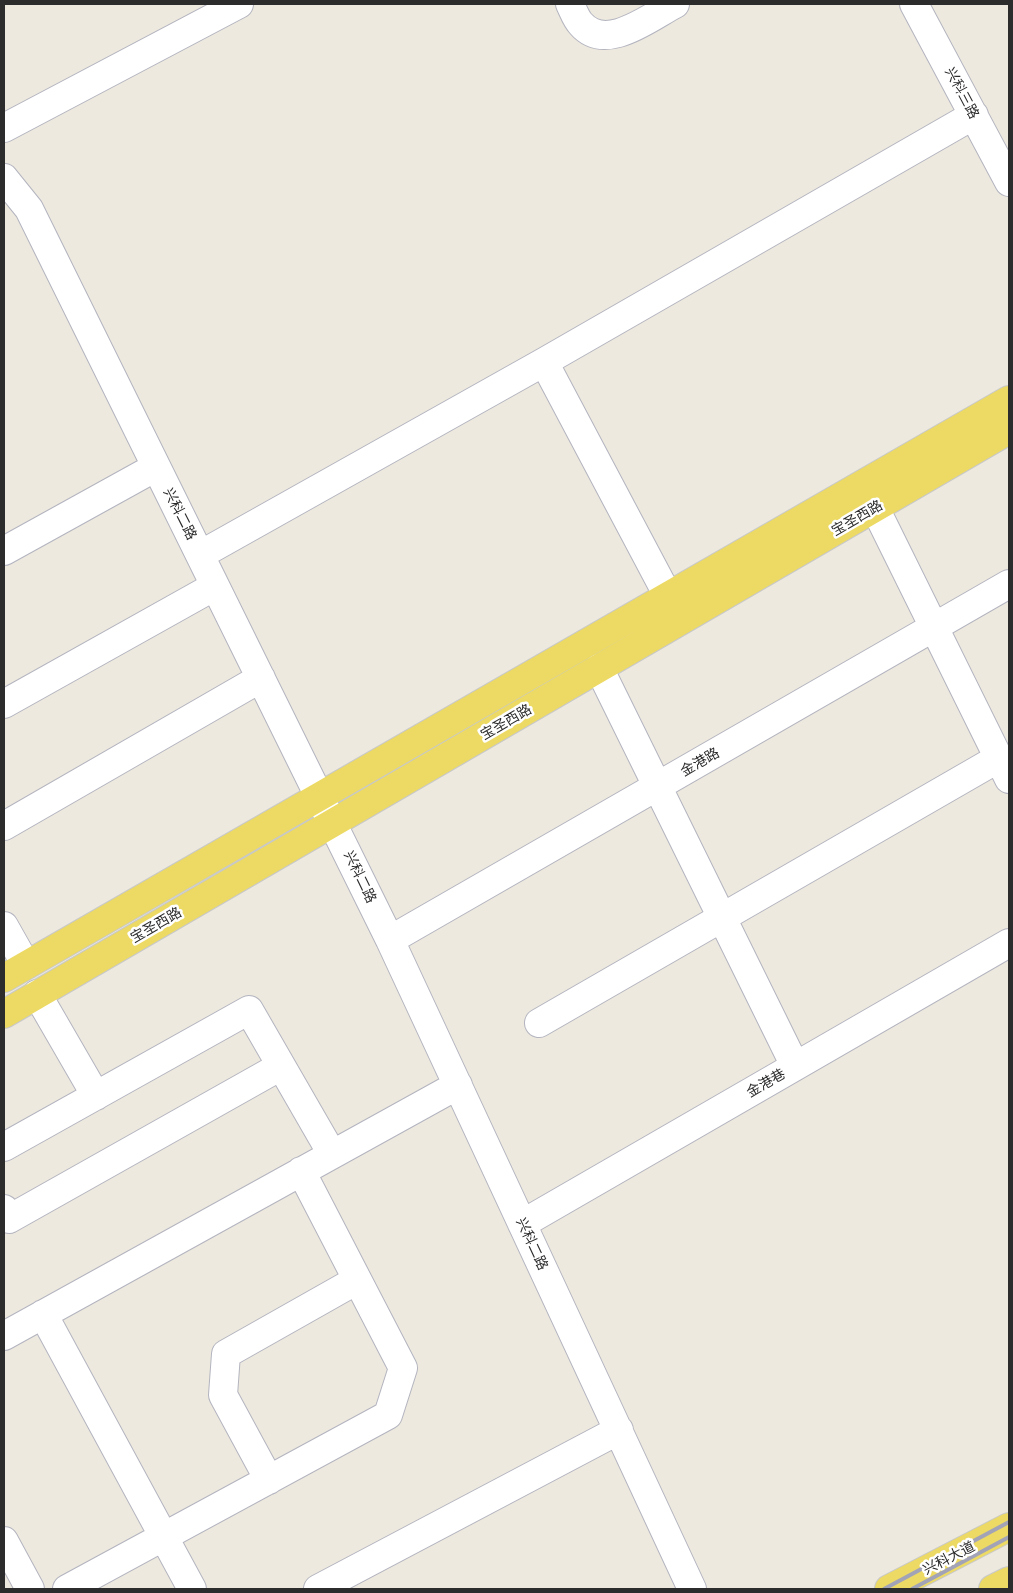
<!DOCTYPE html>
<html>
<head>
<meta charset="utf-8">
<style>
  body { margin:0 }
  #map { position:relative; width:1013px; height:1593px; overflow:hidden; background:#ede9df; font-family:Lato,sans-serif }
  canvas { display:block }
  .frame { position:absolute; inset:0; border:5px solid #2c2c2c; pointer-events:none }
</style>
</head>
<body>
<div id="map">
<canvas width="1013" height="1593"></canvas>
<div class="frame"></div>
</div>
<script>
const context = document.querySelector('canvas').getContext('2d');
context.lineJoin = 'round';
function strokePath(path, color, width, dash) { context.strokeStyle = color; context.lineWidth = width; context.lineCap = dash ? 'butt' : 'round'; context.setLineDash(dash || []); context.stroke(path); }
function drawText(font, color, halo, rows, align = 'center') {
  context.font = font + ' Lato,"Noto Sans SC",sans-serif'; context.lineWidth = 5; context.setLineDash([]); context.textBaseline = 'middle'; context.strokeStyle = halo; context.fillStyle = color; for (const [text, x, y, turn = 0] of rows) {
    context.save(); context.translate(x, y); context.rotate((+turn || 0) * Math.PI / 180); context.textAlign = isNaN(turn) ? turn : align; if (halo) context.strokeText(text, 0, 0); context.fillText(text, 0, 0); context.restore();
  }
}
const minor = new Path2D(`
  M570,4C573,10 576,19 581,24C606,53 650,17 675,4
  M914,4L1009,182
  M4,128L239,4
  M4,178L29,209L390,940L692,1589
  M544,362L668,596
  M875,508L1009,779
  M4,551L156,467
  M200,555L544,362L974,115
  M599,668L795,1066
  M4,704L215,586
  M4,826L261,678
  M4,926L26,965
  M390,940L1009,584
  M37,994L96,1096
  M539,1023L999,758
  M4,1147L249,1010L332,1154
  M4,1209L9,1219L281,1066
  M522,1224L1009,943
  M43,1314L192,1589
  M4,1336L458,1085
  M269,1480L223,1395L226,1354L357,1280
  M4,1541L30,1589
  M67,1589L388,1415L403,1368L301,1171
  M318,1589L619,1430`);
const major = new Path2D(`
  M4,978L1009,400
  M4,1014L1009,430
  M889,1589L1009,1527
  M993,1589L1009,1581`);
const rail = new Path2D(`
  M884,1589L1009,1522
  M912,1589L1009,1537`);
const streetNames = [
  ["兴科三路",962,93,62],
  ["兴科二路",180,514,63],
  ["宝圣西路",857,518,-30],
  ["宝圣西路",506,722,-30],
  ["金港路",700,762,-30],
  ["兴科二路",360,877,64],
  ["宝圣西路",156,925,-30],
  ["金港巷",766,1083,-30],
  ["兴科二路",532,1244,65],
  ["兴科大道",949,1558,-27]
];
strokePath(minor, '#b3b4bf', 30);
strokePath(major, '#c8c8c8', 30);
strokePath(minor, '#fff', 28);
strokePath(major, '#ecda65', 28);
strokePath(rail, '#a2a3b6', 4);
drawText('14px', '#2c2c2c', '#fff', streetNames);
</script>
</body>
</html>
